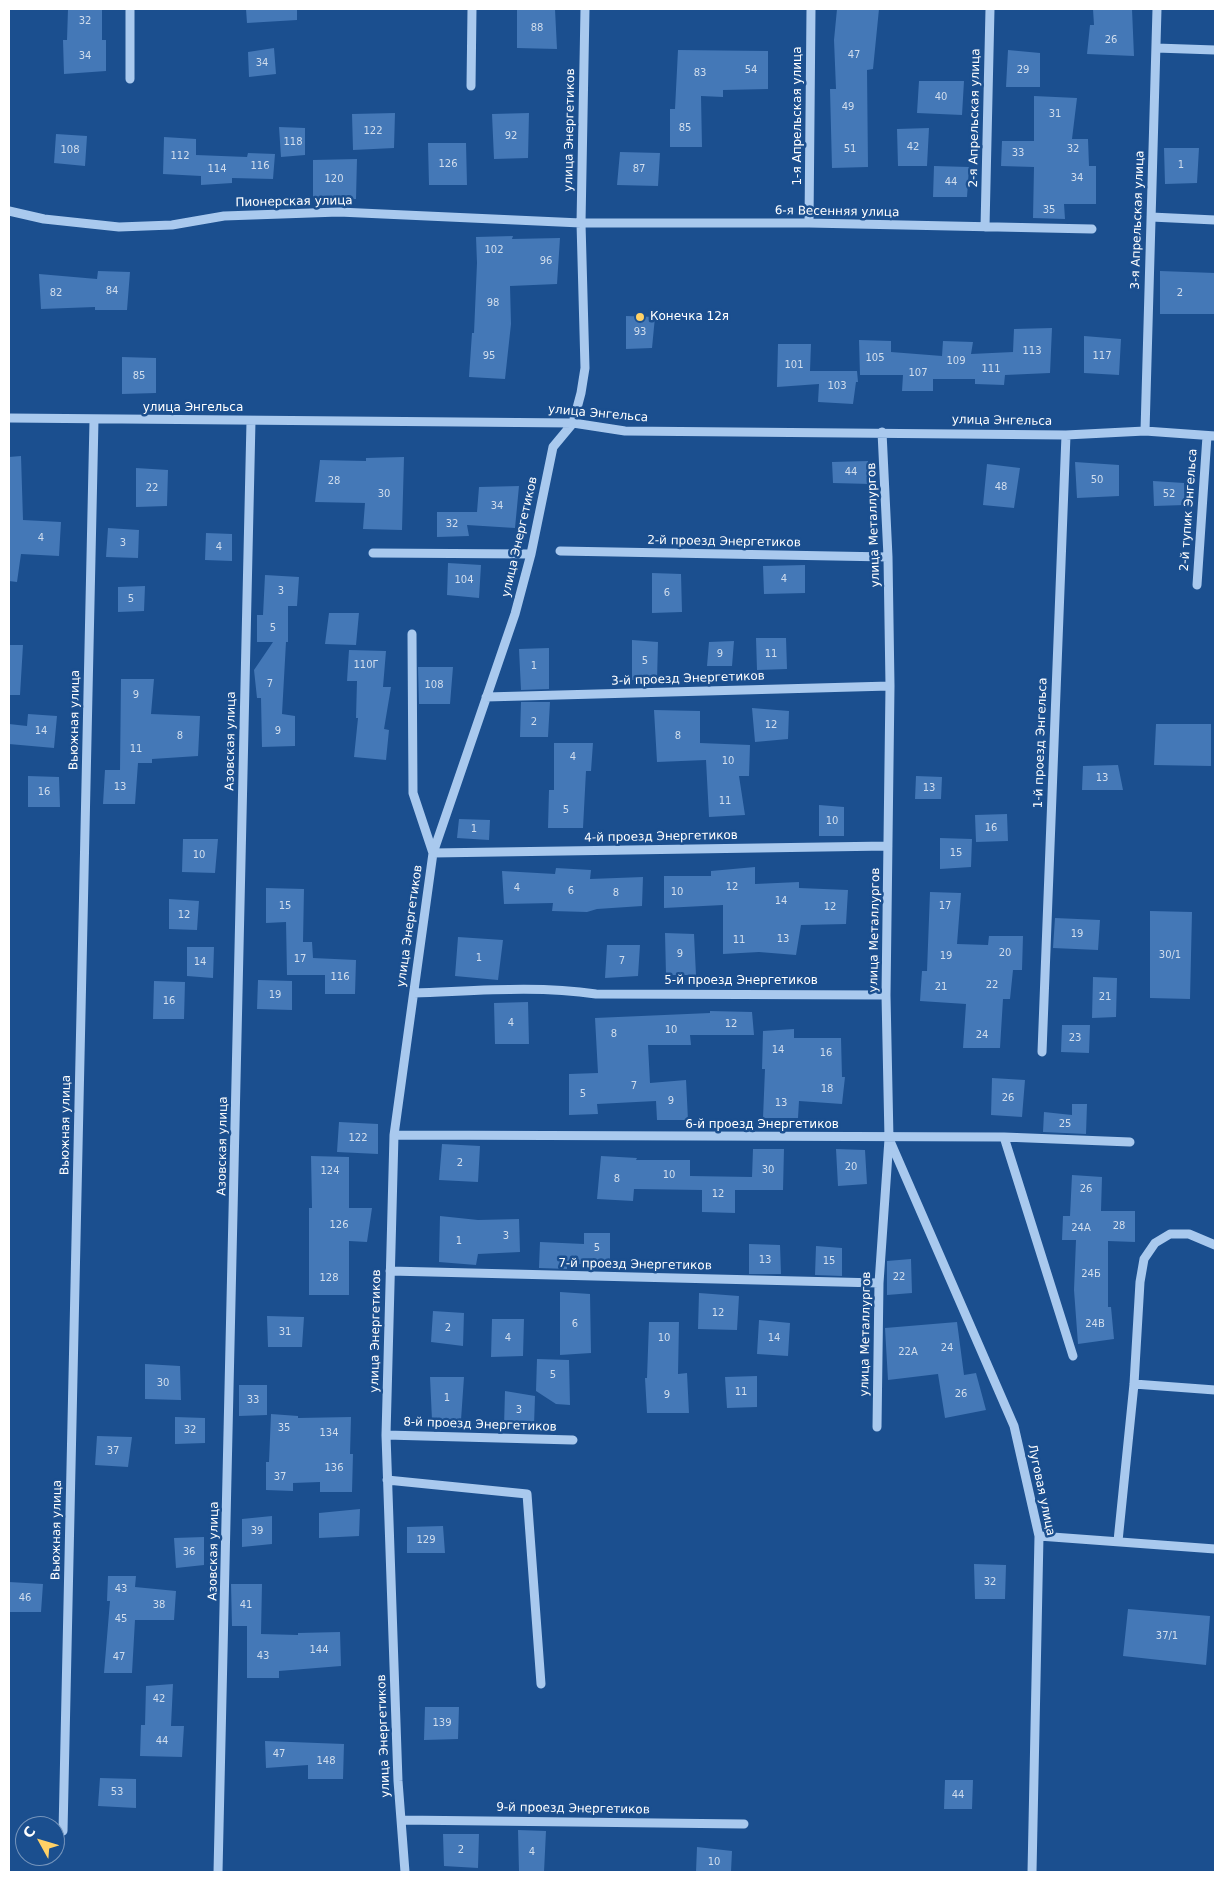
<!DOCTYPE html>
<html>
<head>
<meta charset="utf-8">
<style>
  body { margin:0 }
  #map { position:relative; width:1224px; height:1881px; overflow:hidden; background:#1b4f8f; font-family:"DejaVu Sans",sans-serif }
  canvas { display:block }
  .frame { position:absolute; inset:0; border:10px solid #fff; pointer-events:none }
  .north { position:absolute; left:15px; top:1816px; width:50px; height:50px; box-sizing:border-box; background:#1b4f8f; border:1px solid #7695bc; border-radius:50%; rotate:309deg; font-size:14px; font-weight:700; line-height:20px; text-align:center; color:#fff }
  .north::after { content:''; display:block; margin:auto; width:18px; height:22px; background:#ffd166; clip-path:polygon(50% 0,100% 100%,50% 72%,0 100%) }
</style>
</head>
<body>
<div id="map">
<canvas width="1224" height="1881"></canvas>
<div class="frame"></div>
<div class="north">С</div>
</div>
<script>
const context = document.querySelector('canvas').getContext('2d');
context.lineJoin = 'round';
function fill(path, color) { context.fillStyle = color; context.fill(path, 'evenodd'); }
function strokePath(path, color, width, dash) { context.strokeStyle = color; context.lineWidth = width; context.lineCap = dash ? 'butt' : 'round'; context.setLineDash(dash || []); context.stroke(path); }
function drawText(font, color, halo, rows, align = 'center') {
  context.font = font + ' "DejaVu Sans",sans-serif'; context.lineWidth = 5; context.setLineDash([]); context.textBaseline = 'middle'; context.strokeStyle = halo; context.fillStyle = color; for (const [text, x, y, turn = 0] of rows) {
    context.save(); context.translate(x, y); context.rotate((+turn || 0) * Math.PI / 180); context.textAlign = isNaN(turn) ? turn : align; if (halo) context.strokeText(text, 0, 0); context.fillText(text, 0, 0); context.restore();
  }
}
const building = new Path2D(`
  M68,9H102V40H106V71L64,74L63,40H67Z
  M246,9H297V20L247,23Z
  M517,9H555L557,49L517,48Z
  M837,9H879L873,69L867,70L868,167L832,168L830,89H836L834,40Z
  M1093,9H1132L1134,56L1087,54L1090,25H1094Z
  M274,48L276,74L249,77L248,52Z
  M678,50L768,51V89L723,90V97L701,96L702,147H670V109H675Z
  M1008,50L1040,53V87H1006Z
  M919,81H964L962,115L917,113Z
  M1034,96L1077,98L1072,139H1088L1089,166H1096V204H1064L1065,219L1033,218L1034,167L1001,166L1002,141H1034Z
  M395,113L394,148L353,150L352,114Z
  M529,113L528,158L494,159L492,114Z
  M279,127L305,128V155L281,157Z
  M929,128L927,166H898L897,129Z
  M56,134L87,136L85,166L54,163Z
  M164,137L196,139V155L247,157L248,153L275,154L273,179L232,178V183L201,185V176L163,174Z
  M428,143H466L467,185H429Z
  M1164,148H1199L1197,183L1165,184Z
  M620,152L660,153L658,186L617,185Z
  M357,159L356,199L313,200V160Z
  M934,166L969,167L967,197H933Z
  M513,236L512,239L560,238L557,284L510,286L511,324L505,379L469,377L472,333H474L477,263L476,237Z
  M98,271L130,272L127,310H95V307L41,309L39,274L97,279Z
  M1160,271L1215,273V314H1160Z
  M626,316L655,317L652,348L626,349Z
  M1052,328L1050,373L1005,375L1004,385L975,384V379H933V391H902L903,375H860L859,340L891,341V352L942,356L943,341L973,342L971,354L1013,352L1014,329Z
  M1084,336L1121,339L1119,375L1084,373Z
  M778,344H811L810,371H857L858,382H856L853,404L818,402L819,384L777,387Z
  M122,357L156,358V393L122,394Z
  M21,456L23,520L61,522L59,556L21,554L17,582L9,581V457Z
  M404,457L402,530L363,529L365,503L315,502L320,460L366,461V458Z
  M868,461L871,484L833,483L832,462Z
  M1075,462L1119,465V496L1077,498Z
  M987,464L1020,468L1014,508L983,505Z
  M136,468L168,470L167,506L136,507Z
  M1153,481L1184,483L1185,505L1154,506Z
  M519,486L515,528L467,525L469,536L437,537V512H477L479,487Z
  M108,528L139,530L138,558L106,557Z
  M206,533L232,534V561L205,560Z
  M448,563L481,565L479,598L447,595Z
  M805,565V593L764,594L763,566Z
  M652,573L681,574L682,612L652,613Z
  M265,575L299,577L297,606H288V642H286L282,714L295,716V746L262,747L261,698H257L254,670L273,642H257V615H263Z
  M145,586L144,611L118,612V587Z
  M329,613H359L356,645L325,644Z
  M756,638H786L787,669L757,670Z
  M632,640L658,642L657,681L632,680Z
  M734,641L732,666H707L709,642Z
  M9,645H23L20,695H9Z
  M549,648V689L521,690L519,649Z
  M349,650L386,651L383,687H391L384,729L389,730L386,760L354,757L358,718H356L357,681H347Z
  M418,667H453L450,704H419Z
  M121,679H154L151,714L200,716L198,756L152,759V763H138L135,804H103L105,770H120Z
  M521,702H550L548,737H520Z
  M752,708L789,711L788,739L755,742Z
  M654,710L700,711V743L750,745L749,776H739L745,815L709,817L706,760L657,762Z
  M28,714L57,716L54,748L9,744V724L27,726Z
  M1156,724H1211V766L1154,765Z
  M554,743H593L591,771H586L583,828H548L549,790H554Z
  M1118,765L1123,790H1082L1083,766Z
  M28,776L59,777L60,807H28Z
  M916,776L942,777L941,799H915Z
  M819,805L844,807V836H819Z
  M1007,814L1008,841L976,842L975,815Z
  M459,819L490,820L489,840L457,838Z
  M940,838L972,839L971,867L940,869Z
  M183,839H218L215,873L182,872Z
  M755,867V884L799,882V888L848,890L846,924L801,925L796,955L759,952L723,954V905L664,908V876H711V871Z
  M556,868L591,870L590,879L643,877L642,906L597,909L587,912L552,911L553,903L504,904L502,871L555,874Z
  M266,888L304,889L303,942H312L313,958L356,960L355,994H325V975H287L286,922L266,923Z
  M930,892L961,893L957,944L988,945L989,936H1023L1022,970H1013L1010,999H1003L1000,1048H963L966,1004L920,1001L922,971H927Z
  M169,899L199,901L197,930L169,929Z
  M1150,911L1192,912L1190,999L1150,998Z
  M1055,918L1100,920L1098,950L1053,948Z
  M665,933L694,934L696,975H666Z
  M458,937L503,940L498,980L455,976Z
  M607,945H640L638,976L605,978Z
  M187,947H214L213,978L187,976Z
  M1093,977L1117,978L1116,1017L1092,1018Z
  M258,980L292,981V1010L257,1009Z
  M154,981L185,982L184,1019H153Z
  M528,1002L529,1044H495L494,1003Z
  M710,1011L752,1012L754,1035H690L691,1045H648L650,1083L686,1080L688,1120H657L656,1101L597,1104L598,1114L569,1115V1074L598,1073L595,1018L710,1013Z
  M1062,1025H1090L1089,1053L1061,1052Z
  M794,1029V1038H841L842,1077H845L842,1104L799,1101L798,1118H763L765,1069H762L763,1031Z
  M992,1078L1025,1080L1022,1117L991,1115Z
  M1072,1104H1087L1086,1134L1043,1132L1044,1112L1072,1115Z
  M339,1122L378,1124V1154L337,1152Z
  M442,1144L480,1146L478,1182L439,1180Z
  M753,1149H784L783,1190H735V1213L702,1212V1190L634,1189L633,1201L597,1199L601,1156L637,1158L636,1160H690V1176L752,1177Z
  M836,1149L865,1150L867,1184L838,1186Z
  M311,1156L349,1157V1208H372L367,1242L349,1241V1295H309V1208H312Z
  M1072,1175L1102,1177L1101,1211H1135V1242L1108,1241V1307H1111L1114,1339L1078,1344L1074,1290L1076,1240H1062L1063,1216H1070Z
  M440,1216L478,1220L519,1219L520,1252L478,1254L476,1265L439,1262Z
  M584,1233H610V1264H567V1269L539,1268L540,1242L584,1244Z
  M749,1244L780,1245L781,1274H749Z
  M816,1246L842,1248V1276L815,1275Z
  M911,1259L912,1293L887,1295V1261Z
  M560,1292L590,1294L591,1353L560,1355Z
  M699,1293L739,1296L737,1330L698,1329Z
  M433,1311L464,1313L463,1346L431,1342Z
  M267,1316L304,1317L302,1347H268Z
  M492,1319H524L523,1356L491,1357Z
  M759,1320L790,1323L788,1356L757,1354Z
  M649,1322H679L678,1374L687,1373L689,1413H647L645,1378H647Z
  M957,1322L964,1375L976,1373L986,1410L945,1418L938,1374L888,1380L885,1328Z
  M537,1359L569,1360L570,1405L556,1404L536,1391Z
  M145,1364L180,1366L181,1400L145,1399Z
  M757,1376V1407L727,1408L725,1377Z
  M430,1377H464L461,1420H432Z
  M239,1385H267V1415L239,1416Z
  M505,1391L535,1396L534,1425L504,1426Z
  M271,1414L298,1416V1418L351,1417L350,1454H353L352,1492H320V1482L293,1483V1491L266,1490V1462H269Z
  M175,1417L205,1418V1443L175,1444Z
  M97,1436L132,1437L128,1467L95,1465Z
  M360,1509L359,1536L319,1538V1513Z
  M272,1516V1544L242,1547V1519Z
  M443,1526L445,1553H407V1527Z
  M204,1537V1565L176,1568L174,1538Z
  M974,1564L1006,1565L1005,1599H975Z
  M108,1576H136L135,1587L176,1591L174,1620H135L132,1673H104L110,1601H107Z
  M9,1582L43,1584L41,1612H9Z
  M231,1584H262L261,1634L298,1635V1633L340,1632L341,1666L279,1671V1678H247V1626H232Z
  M1128,1609L1210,1616L1206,1665L1123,1656Z
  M173,1684L171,1726H184L182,1757L140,1756L141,1725H145L146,1686Z
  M425,1707H459L458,1739L424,1740Z
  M265,1741L344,1744L343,1779H308V1765L266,1768Z
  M100,1778L136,1779V1808L98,1806Z
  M945,1780H973L972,1809H944Z
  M518,1830L546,1831L544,1872H519Z
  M443,1834H479L478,1868L444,1866Z
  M697,1847L732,1851L731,1872H696Z`);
const minor = new Path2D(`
  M1156,48L1215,50
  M130,79V9
  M471,86L472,9
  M9,211L44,219L119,227L172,225L224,216L339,212L581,223H809L1092,229
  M1151,217L1215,220
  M809,223L811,9
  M985,227L990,9
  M9,418L573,423L625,431L1066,435L1145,431L1215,436
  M1145,431L1157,9
  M560,551L888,557
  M373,553L531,554
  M1197,585L1207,436
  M412,634L413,793L433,853L888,846
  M486,697L890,686
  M414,993C474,991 536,985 596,994L886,995
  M1042,1052L1066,435
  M394,1135L1004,1137L1130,1142
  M1004,1137L1073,1356
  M890,1141L1014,1426L1039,1536L1032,1872
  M390,1271L879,1283
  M1134,1384L1215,1390
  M877,1427L879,1283L889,1139L886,995L890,686L888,557L882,432
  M386,1435L573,1440
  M387,1480L527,1494L541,1684
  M1039,1536L1215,1549
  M1118,1541L1134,1384L1140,1282L1144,1259L1155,1243L1170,1234H1189L1215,1245
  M401,1820L744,1824
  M63,1831L94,420
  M218,1872L251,421
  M405,1872L398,1781L386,1435L394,1135L433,853L515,614L531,554L553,447L573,423L581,393L585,368L581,223L585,9`);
const markers = [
  [640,317,5,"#ffd166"]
];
const numberNames = [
  ["32",85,21],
  ["88",537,28],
  ["26",1111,40],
  ["47",854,55],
  ["34",85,56],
  ["34",262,63],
  ["54",751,70],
  ["29",1023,70],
  ["83",700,73],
  ["40",941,97],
  ["49",848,107],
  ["31",1055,114],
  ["85",685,128],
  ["122",373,131],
  ["92",511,136],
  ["118",293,142],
  ["42",913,147],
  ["51",850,149],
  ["32",1073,149],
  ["108",70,150],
  ["33",1018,153],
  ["112",180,156],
  ["126",448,164],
  ["1",1181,165],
  ["116",260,166],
  ["114",217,169],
  ["87",639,169],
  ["34",1077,178],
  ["120",334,179],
  ["44",951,182],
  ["35",1049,210],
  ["102",494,250],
  ["96",546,261],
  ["84",112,291],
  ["82",56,293],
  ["2",1180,293],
  ["98",493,303],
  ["93",640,332],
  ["113",1032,351],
  ["95",489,356],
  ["117",1102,356],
  ["105",875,358],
  ["109",956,361],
  ["101",794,365],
  ["111",991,369],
  ["107",918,373],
  ["85",139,376],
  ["103",837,386],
  ["44",851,472],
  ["50",1097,480],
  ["28",334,481],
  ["48",1001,487],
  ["22",152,488],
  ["30",384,494],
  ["52",1169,494],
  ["34",497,506],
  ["32",452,524],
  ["4",41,538],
  ["3",123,543],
  ["4",219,547],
  ["4",784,579],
  ["104",464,580],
  ["3",281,591],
  ["6",667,593],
  ["5",131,599],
  ["5",273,628],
  ["9",720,654],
  ["11",771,654],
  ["5",645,661],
  ["110Г",366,665],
  ["1",534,666],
  ["7",270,684],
  ["108",434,685],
  ["9",136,695],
  ["2",534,722],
  ["12",771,725],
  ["14",41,731],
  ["9",278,731],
  ["8",180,736],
  ["8",678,736],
  ["11",136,749],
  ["4",573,757],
  ["10",728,761],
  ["13",1102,778],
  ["13",120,787],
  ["13",929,788],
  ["16",44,792],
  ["11",725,801],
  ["5",566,810],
  ["10",832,821],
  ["16",991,828],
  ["1",474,829],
  ["15",956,853],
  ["10",199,855],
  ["12",732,887],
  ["4",517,888],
  ["6",571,891],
  ["10",677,892],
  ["8",616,893],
  ["14",781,901],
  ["15",285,906],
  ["17",945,906],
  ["12",830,907],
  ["12",184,915],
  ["19",1077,934],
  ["13",783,939],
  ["11",739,940],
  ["20",1005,953],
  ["9",680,954],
  ["30/1",1170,955],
  ["19",946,956],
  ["1",479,958],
  ["17",300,959],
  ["7",622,961],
  ["14",200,962],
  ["116",340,977],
  ["22",992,985],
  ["21",941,987],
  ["19",275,995],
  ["21",1105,997],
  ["16",169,1001],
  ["4",511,1023],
  ["12",731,1024],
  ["10",671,1030],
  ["8",614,1034],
  ["24",982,1035],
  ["23",1075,1038],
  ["14",778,1050],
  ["16",826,1053],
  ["7",634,1086],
  ["18",827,1089],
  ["5",583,1094],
  ["26",1008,1098],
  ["9",671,1101],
  ["13",781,1103],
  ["25",1065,1124],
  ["122",358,1138],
  ["2",460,1163],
  ["20",851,1167],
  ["30",768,1170],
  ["124",330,1171],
  ["10",669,1175],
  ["8",617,1179],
  ["26",1086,1189],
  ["12",718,1194],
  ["126",339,1225],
  ["28",1119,1226],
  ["24А",1081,1228],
  ["3",506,1236],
  ["1",459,1241],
  ["5",597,1248],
  ["13",765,1260],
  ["15",829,1261],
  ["24Б",1091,1274],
  ["22",899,1277],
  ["128",329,1278],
  ["12",718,1313],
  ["6",575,1324],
  ["24В",1095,1324],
  ["2",448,1328],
  ["31",285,1332],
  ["4",508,1338],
  ["10",664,1338],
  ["14",774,1338],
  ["24",947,1348],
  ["22А",908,1352],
  ["5",553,1375],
  ["30",163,1383],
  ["11",741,1392],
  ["26",961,1394],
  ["9",667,1395],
  ["1",447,1398],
  ["33",253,1400],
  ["3",519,1410],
  ["35",284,1428],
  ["32",190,1430],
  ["134",329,1433],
  ["37",113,1451],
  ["136",334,1468],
  ["37",280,1477],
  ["39",257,1531],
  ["129",426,1540],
  ["36",189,1552],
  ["32",990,1582],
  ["43",121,1589],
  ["46",25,1598],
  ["38",159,1605],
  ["41",246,1605],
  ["45",121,1619],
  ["37/1",1167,1636],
  ["144",319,1650],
  ["43",263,1656],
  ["47",119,1657],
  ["42",159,1699],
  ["139",442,1723],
  ["44",162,1741],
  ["47",279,1754],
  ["148",326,1761],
  ["53",117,1792],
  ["44",958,1795],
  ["2",461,1850],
  ["4",532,1852],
  ["10",714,1862]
];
const streetNames = [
  ["1-я Апрельская улица",798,116,-90],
  ["2-я Апрельская улица",975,118,-89],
  ["улица Энергетиков",570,130,-89],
  ["Пионерская улица",294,202,-1],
  ["6-я Весенняя улица",837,212,1],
  ["3-я Апрельская улица",1138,220,-88],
  ["улица Энгельса",193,408],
  ["улица Энгельса",598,414,5],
  ["улица Энгельса",1002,421,1],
  ["2-й тупик Энгельса",1189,510,-86],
  ["улица Металлургов",874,525,-92],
  ["улица Энергетиков",520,537,-77],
  ["2-й проезд Энергетиков",724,542,1],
  ["3-й проезд Энергетиков",688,679,-2],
  ["Вьюжная улица",75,720,-89],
  ["Азовская улица",231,741,-89],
  ["1-й проезд Энгельса",1041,743,-88],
  ["4-й проезд Энергетиков",661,837,-1],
  ["улица Энергетиков",410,926,-82],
  ["улица Металлургов",875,930,-89],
  ["5-й проезд Энергетиков",741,981],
  ["Вьюжная улица",66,1125,-89],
  ["6-й проезд Энергетиков",762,1125],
  ["Азовская улица",223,1146,-89],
  ["7-й проезд Энергетиков",635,1265,1],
  ["улица Энергетиков",376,1331,-89],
  ["улица Металлургов",866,1334,-89],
  ["8-й проезд Энергетиков",480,1425,2],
  ["Луговая улица",1041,1490,78],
  ["Вьюжная улица",57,1530,-89],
  ["Азовская улица",214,1551,-89],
  ["улица Энергетиков",384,1736,-92],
  ["9-й проезд Энергетиков",573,1809,1]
];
const poiNames = [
  ["Конечка 12я",650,317]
];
fill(building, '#4478b7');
strokePath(minor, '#a9c9ee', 9);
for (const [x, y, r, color] of markers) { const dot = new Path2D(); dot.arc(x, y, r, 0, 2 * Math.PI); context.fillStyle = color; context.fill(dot); strokePath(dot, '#1b4f8f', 2); }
drawText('10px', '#d0dded', null, numberNames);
drawText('12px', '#fff', '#1b4f8f', streetNames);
drawText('12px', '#fff', '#1b4f8f', poiNames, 'left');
</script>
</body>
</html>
